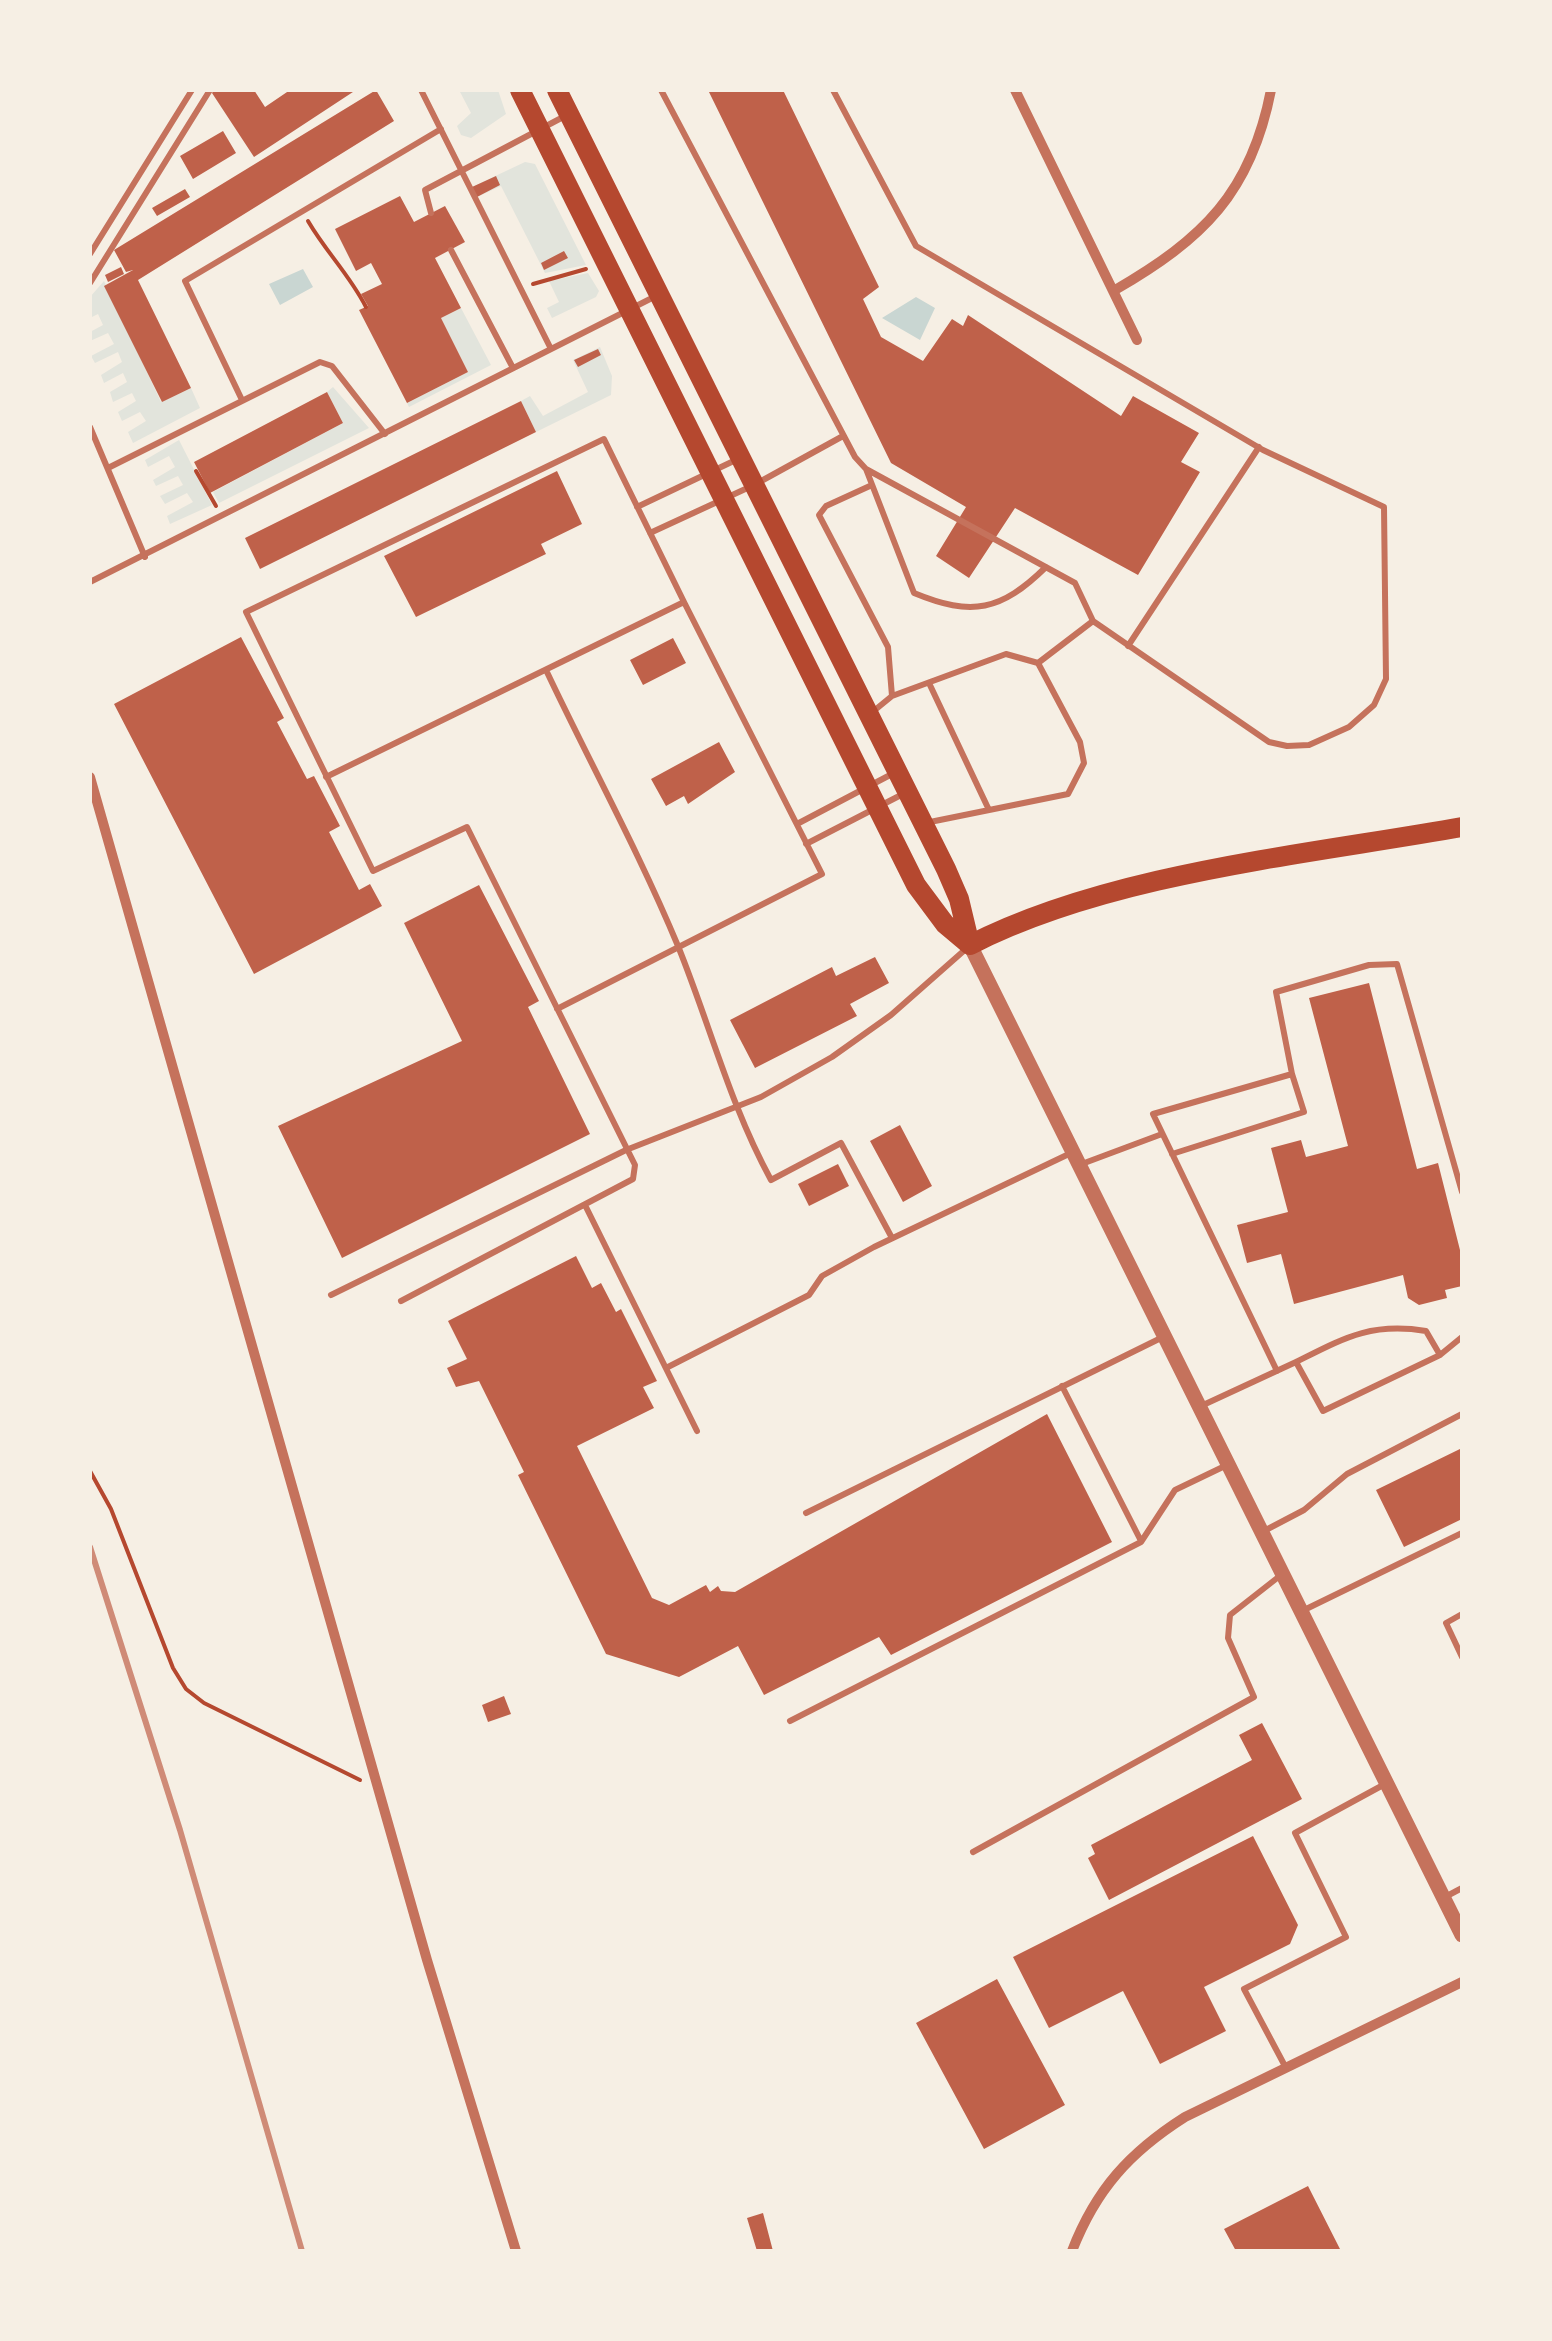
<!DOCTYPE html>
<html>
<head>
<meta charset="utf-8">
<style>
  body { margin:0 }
  #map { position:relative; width:1552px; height:2341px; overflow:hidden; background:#f6efe4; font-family:Quicksand,sans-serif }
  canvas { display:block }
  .frame { position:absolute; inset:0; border:92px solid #f6efe4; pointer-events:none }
</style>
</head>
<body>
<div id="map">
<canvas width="1552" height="2341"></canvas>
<div class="frame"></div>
</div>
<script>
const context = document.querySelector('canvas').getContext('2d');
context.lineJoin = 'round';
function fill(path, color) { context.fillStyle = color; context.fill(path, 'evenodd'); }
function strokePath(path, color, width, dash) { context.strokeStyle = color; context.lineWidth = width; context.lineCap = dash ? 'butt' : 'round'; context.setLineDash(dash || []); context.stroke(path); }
const green = new Path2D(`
  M459,90H498L506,114L471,138L461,135L457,126L471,113Z
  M525,162L535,164L586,265L545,273L501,186L477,197L472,187Z
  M588,273L599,291L596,297L552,318L547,308L559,302L549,281Z
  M104,281L161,402L191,388L200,408L133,443L128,432L146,421L140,412L122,421L118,412L136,401L132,393L113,402L110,392L127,382L123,373L104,383L101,375L122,362L118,352L95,363L91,356L114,344L108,333L90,341V332L103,325L98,314L90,318V297Z
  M461,308L491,365L409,407L407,403L468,372L441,318Z
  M600,347L612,376L611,395L536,432L521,401L530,396L543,416L588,392L573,360Z
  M333,387L369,428L219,503L213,492L343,423L327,392Z
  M179,440L212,505L170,524L167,516L193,502L187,493L165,504L160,496L183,485L178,476L156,486L153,480L175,467L169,456L148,467L145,460Z`);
const water = new Path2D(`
  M303,269L313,287L280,305L269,284Z
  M916,297L935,308L920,340L882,318Z`);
const building = new Path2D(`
  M214,90H254L265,107L290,90H356L254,157L212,93Z
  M376,90L394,121L138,280L191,388L162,402L104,286L133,270L126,272L114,250Z
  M708,90H783L879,287L863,299L881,337L923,361L952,319L963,326L968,315L1121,416L1133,396L1199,433L1181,462L1200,472L1138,575L1015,508L969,578L936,556L966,507L891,463Z
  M223,131L236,153L193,179L180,156Z
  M496,176L500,185L477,197L472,187Z
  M185,189L190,197L157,216L152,208Z
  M400,196L414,222L445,206L465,242L435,258L461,308L441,318L468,372L407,403L359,310L368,306L361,294L382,284L371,263L356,271L335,229Z
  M564,251L568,258L544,270L541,263Z
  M121,267L124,274L108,282L105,275Z
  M598,349L601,355L578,367L574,360Z
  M327,392L343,423L210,493L194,462Z
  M521,401L536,432L260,569L245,538Z
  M557,471L582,524L541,544L546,554L416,617L384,556Z
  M241,637L284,718L277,722L307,779L314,776L340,826L329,832L359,890L370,884L382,906L254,974L114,704Z
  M673,638L686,663L643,685L630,660Z
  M719,742L735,772L688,804L684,796L666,806L651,779Z
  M479,885L539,1001L528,1007L590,1134L342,1258L278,1126L462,1041L404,923Z
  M875,957L889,983L850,1004L857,1016L755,1068L730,1020L832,967L836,976Z
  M1369,983L1417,1169L1438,1163L1462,1258V1286L1445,1290L1447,1298L1419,1305L1408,1298L1403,1275L1294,1304L1281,1254L1247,1263L1237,1225L1288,1212L1271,1148L1301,1140L1306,1157L1348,1146L1309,998Z
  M900,1125L932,1186L903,1202L870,1141Z
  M838,1164L849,1186L809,1206L798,1184Z
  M576,1256L592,1288L601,1283L616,1312L621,1309L657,1381L643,1387L654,1408L577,1446L652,1598L669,1605L706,1585L710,1592L718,1586L721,1591L735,1592L1047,1414L1112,1542L891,1655L879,1637L764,1695L738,1646L679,1677L606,1654L518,1475L524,1472L479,1381L456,1387L447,1368L467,1359L448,1321Z
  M1462,1448V1519L1404,1547L1376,1490Z
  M504,1696L511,1714L488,1722L482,1705Z
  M1262,1723L1302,1799L1109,1900L1088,1858L1095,1854L1091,1845L1252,1760L1239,1735Z
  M1253,1836L1298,1925L1290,1944L1204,1987L1226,2031L1160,2064L1123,1991L1049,2028L1013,1957Z
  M997,1979L1065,2105L984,2149L916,2023Z
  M1308,2186L1341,2251H1236L1224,2229Z
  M763,2213L773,2251H757L747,2218Z`);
const path = new Path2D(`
  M308,221C326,252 349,274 366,307
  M533,284L586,269
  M196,471L216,506
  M90,1471L111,1509L173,1668L186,1689L204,1703L360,1780`);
const service = new Path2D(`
  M421,90L551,349
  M661,90L855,457L866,469L1075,583L1093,621L1269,742L1287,746L1309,745L1349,727L1374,705L1386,679L1384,507L1263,450L916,246L833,90
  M431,213L425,190L567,115
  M451,250L513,368
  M90,254L192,90
  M90,283L210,90
  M242,400L185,281L441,129
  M90,427L145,557
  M108,468L320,362L332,366L385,434
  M866,469L914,593C972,617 1001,611 1046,567
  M637,507L740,458
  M650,533L754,485L843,436
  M90,582L658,295
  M1128,646L1259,447
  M546,670C589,761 639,852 678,946C710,1025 730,1105 771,1180L841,1143L892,1238
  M929,683L989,810
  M892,696L1006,654L1038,663L1093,621
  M870,714L892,696L888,647L819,515L826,506L872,485
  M326,777L684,602L604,439L246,612L373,871L467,827L635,1165L633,1179L401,1301
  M930,822L1068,794L1084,763L1080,742L1038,663
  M797,824L892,774
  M806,844L903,794
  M557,1009L822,874L684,602
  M1172,1154L1304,1112L1292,1074
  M1079,1165L1162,1134
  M585,1205L697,1431
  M331,1295L626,1150L761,1097L832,1057L891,1015L967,948
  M1440,1355L1462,1337
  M666,1368L809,1295L822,1276L874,1247L1071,1153
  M1277,1371L1153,1114L1292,1074L1276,992L1369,965L1397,964L1462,1192
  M1062,1386L1141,1541
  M1201,1406L1296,1362L1323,1411L1440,1355L1426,1331C1371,1322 1344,1338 1296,1362
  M806,1513L1163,1337
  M1262,1532L1304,1510L1347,1474L1462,1414
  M1302,1611L1462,1533
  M1462,1614L1446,1623L1462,1657
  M790,1721L1141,1542L1175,1490L1227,1465
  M973,1852L1254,1697L1228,1638L1230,1615L1281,1575
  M1445,1897L1462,1888
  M1286,2068L1244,1989L1346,1937L1295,1833L1385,1784`);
const minor = new Path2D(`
  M1015,90L1137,340
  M1115,290C1203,239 1251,193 1271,90
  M90,777L427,1960L516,2251
  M1072,2251C1096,2189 1130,2152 1185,2117L1462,1982`);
const tertiary = new Path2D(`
  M970,945L1462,1935`);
const primary = new Path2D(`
  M520,90L916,885L945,924L970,945
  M557,90L946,869L959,899L970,945
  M970,945C1110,873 1306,855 1462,827`);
const rail = new Path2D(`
  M90,1547L180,1830L302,2251`);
fill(green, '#e2e4dc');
fill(water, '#c9d6d2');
fill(building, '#bf614a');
strokePath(path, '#b5482f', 4);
strokePath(service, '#c5725c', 6);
strokePath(minor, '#c5725c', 10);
strokePath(tertiary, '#c5725c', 15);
strokePath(primary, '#b5482f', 20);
strokePath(rail, '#cf8b77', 6);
</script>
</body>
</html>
